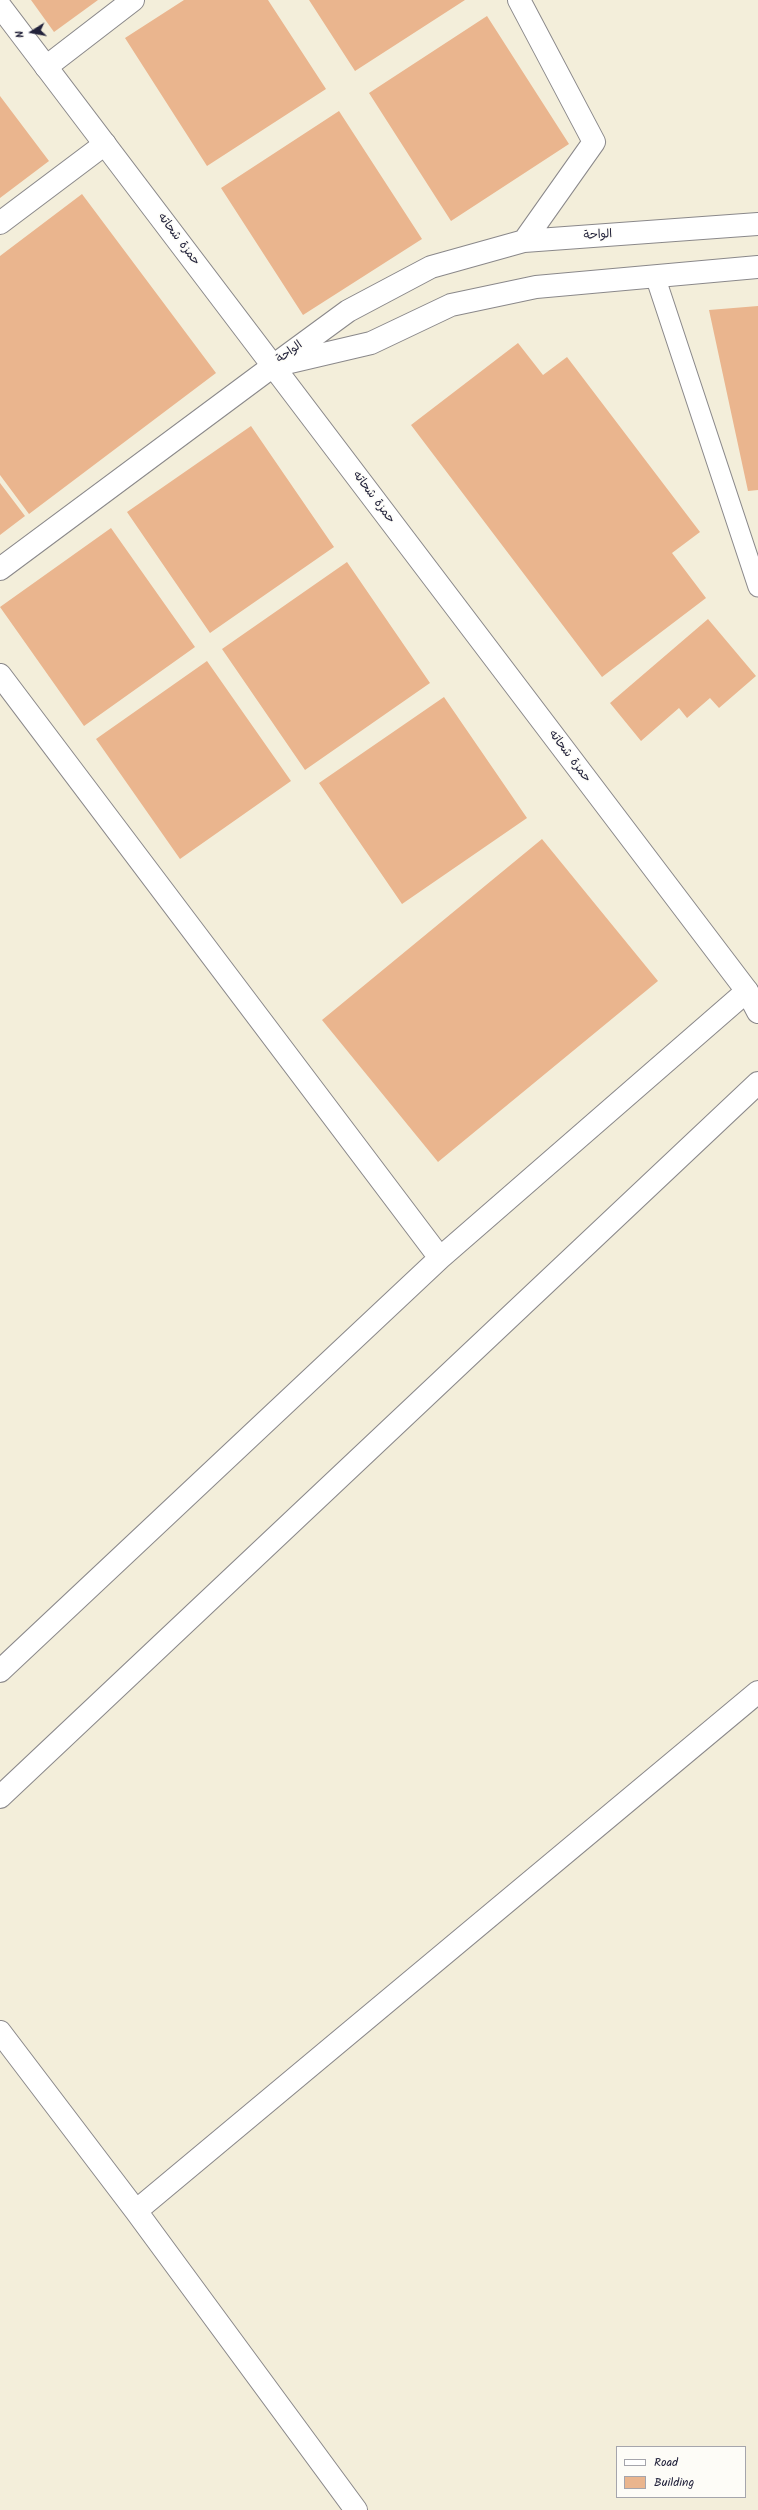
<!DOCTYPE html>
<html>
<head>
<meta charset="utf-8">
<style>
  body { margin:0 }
  #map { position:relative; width:758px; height:2510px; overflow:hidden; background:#f3eeda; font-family:Kalam,sans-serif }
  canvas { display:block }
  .legend { position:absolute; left:616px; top:2446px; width:130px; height:52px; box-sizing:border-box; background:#fdfcf7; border:1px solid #a5a5ac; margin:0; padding:5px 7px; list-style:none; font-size:12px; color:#22223b }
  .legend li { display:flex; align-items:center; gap:8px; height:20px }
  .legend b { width:20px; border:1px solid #a5a5ac }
  .north { position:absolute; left:12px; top:12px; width:40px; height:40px; -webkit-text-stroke:3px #fdfcf7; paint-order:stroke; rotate:259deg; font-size:11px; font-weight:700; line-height:16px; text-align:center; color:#22223b }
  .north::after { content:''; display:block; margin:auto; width:14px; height:18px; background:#22223b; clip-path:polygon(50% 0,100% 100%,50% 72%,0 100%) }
</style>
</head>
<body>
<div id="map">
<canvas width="758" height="2510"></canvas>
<ul class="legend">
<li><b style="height:5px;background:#fff"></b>Road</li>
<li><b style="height:11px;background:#eab58e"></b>Building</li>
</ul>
<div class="north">N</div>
</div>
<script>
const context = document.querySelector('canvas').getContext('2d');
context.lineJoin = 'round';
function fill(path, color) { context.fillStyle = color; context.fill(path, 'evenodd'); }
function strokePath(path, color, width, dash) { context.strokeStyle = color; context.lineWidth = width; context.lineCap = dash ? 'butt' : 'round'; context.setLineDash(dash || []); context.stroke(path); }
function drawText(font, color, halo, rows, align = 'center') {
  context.font = font + ' Kalam,"Playpen Sans Arabic",sans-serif'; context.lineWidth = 3; context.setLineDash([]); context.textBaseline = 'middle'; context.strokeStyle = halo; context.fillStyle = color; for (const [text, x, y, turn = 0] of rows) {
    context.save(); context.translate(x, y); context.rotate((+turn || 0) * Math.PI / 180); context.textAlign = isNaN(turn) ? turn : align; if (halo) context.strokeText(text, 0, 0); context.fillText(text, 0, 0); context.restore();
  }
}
const building = new Path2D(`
  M31,0H98L54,32Z
  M184,0H268L326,89L207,166L125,38Z
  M309,0H465L355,71Z
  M487,16L569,144L451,221L369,93Z
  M0,96L49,161L0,198Z
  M339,111L422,239L303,315L221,188Z
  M82,194L216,373L29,514L0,475V256Z
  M758,306V490L748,491L709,310Z
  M518,343L543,375L567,357L700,532L672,553L706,598L602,677L411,425Z
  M251,426L334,547L210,633L127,512Z
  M0,483L25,516L0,535Z
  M111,528L195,647L84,726L0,607Z
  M347,562L430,683L305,770L222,649Z
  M708,619L756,676L719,708L710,698L687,718L679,708L641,741L610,703Z
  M207,661L291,781L180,859L96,739Z
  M444,697L527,818L402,904L319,783Z
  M542,839L658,981L438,1162L322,1020Z`);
const service = new Path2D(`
  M655,276L758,587`);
const minor = new Path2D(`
  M519,0L594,142L524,241
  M46,67L133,0
  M0,223L105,144
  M758,224L524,241L431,267L348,311L273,366L371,343L451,305L536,287L758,267
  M0,569L273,366
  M0,675L440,1258
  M0,1671L440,1258L747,991
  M0,1797L758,1083
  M0,2032L136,2211L356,2510
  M136,2211L758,1692`);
const secondary = new Path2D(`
  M0,6L747,991L758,1012`);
const streetNames = [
  ["الواحة",598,236,-4],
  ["حمزة شحاته",178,240,53],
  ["الواحة",290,353,-36],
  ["حمزة شحاته",373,498,53],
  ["حمزة شحاته",569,757,53]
];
fill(building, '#eab58e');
strokePath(service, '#8a888a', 21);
strokePath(minor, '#8a888a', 24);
strokePath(secondary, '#8a888a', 24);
strokePath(service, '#fff', 19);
strokePath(minor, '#fff', 22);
strokePath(secondary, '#fff', 22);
drawText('12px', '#22223b', '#fdfcf7', streetNames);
</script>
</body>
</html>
